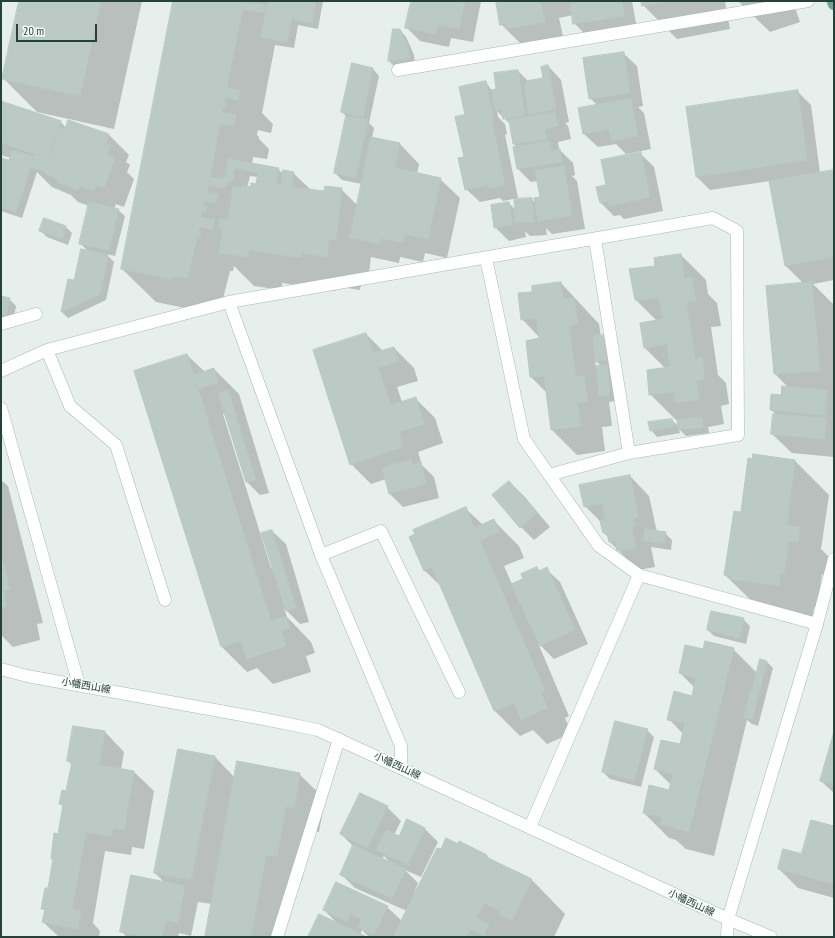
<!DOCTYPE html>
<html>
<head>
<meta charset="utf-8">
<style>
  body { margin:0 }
  #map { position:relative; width:835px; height:938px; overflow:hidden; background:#e6efeb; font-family:"PT Sans Narrow",sans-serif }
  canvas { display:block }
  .frame { position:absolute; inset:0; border:2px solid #24423a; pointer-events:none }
  .scale { position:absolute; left:16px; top:24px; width:81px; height:18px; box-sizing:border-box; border:2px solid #24423a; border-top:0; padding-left:5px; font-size:12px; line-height:14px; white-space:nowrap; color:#24423a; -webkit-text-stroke:3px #f7fbf9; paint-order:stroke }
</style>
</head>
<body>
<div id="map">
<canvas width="835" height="938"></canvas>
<div class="frame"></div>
<div class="scale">20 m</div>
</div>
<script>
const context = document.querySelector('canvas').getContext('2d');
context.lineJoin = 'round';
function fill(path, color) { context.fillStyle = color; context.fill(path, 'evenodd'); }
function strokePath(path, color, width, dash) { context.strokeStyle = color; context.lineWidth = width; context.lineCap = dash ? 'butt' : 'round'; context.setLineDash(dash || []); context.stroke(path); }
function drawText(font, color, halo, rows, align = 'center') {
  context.font = font + ' "PT Sans Narrow","Noto Sans JP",sans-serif'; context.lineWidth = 3; context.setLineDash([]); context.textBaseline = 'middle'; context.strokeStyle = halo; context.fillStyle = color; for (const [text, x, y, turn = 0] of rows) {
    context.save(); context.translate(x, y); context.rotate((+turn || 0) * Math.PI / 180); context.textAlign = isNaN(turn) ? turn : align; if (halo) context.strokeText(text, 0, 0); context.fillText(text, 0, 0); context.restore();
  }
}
const shadow = new Path2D(`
  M20,1H142L114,129L37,112L3,78Z
  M174,1H323L318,29L298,25L294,48L275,45L262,113L273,124L271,133L258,130L257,135L259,137V139L269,149L267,159L253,157L252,164L278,169L283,174L293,173L311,190L325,192L341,189L358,206L362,184L342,180L335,173L347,117L342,112L352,65L373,69L379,76L369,123L374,128L372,138L400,144L419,164L417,174L440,179L460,198L447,258L425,253L423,262L400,257L399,263L371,257L369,273L363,272L360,290L335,286V291L282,283V290L254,286L234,266L233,271H230L220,311L206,309L205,312L156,302L122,269ZM250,176L258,177L257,185L252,188H247Z
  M412,1H481L473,42L451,38L449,47L420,41L406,27Z
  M497,1H632L637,29L588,37L574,23L573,15L559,18L564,41L521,44L501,24Z
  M642,1H725L730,29L677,39L643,5Z
  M738,1H793L800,22L770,32Z
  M394,30H400L406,37L414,55L415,64L395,67L389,61Z
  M623,53L637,66L643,106L638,107L644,113L651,149L626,154L616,144L598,147L584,134L579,109L598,106L590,98Z
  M548,66L561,80L569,122L565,123L568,126L571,139L558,142L559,149L573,163L575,175L572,176L577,181L585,229L552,234L546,228L547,235L530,236L525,231L526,237L509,241L495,227L509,203L515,210L531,199L536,203L541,198L538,181L531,182L518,169L517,147L514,144L511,125L497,111L498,117L505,124L507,134L505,135L518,198L503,201L500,198L480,202L466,189L465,158L467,116L486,82L492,91L497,90L518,71L529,82L544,79Z
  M797,91L811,105L820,173L834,171V280L813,284L834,305V457L792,453L772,434L776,415L771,409L789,388L775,374L768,287L804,284L786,266L770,181L710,190L697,177Z
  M1,102L61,122L66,128L69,122L109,135L129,155L126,162L130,165L127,172L134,179L124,207L116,204L114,209L118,210L125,216L115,256L106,254L114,262L106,300L68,318L62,312L69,280L75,282L89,252L80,243L89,206L78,202L71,195L52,187L37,172L22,218L1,211V159L10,162L11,158L1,155Z
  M641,154L654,167L663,211L624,219L620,215L614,216L601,203L607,186Z
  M66,227L72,233L68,245L47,237L41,231Z
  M681,255L706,280L708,294L717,303L721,326L711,327L718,375L726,383L729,404L721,406L724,424L708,427L709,433L686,436L679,429L680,433L657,437L651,430L672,420L679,427L678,419L676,420L650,394L665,368L644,347L657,321L636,300L656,267Z
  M561,283L599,324L601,337L605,336L613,367H609L614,372L616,401L609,402L612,426L602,427L605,451L577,455L552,430L547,393L530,376L540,338L522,319L533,292ZM595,360L601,366L596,367Z
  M1,297L9,299L16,306L13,322L1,319Z
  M366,334L383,351L394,348L414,368L418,381L397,387L402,402L415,398L435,418L443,443L418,452L422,465L434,477L439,498L403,507L390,494L386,479L371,484L351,464Z
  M187,355L205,372L214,369L239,394L269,493L260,495L247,482L225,413L223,414L271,568L273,567L272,531L286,544L309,622L300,624L284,608L287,617L311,642L315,653L306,656L311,672L273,684L257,668L247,672L222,647Z
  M754,455L795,461L829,495L821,549L833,561L831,575L822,574L817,607H814L812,619L759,608L725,575L742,513Z
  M630,476L649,496L657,532L665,533L672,540L671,550L651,547L655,567L638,570L610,542L609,538L604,533L602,523L585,506Z
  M1,480L8,486L43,623L37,624L40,640L13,647L1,635Z
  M509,482L523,495L550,527L534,540L521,527Z
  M466,509L483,525L494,521L519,546L524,558L504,566L512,584L524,579L537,568L540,571L546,569L560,582L588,644L554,659L538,643L569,716L565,718L572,733L547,744L533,730L520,736L495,711L442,587L424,570Z
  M743,619L750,626L746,644L714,636L708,630Z
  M733,649L757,673L767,662L773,668L758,726L752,724L747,720L714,856L686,849L676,840L669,838L644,813L669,791L671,785L655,769L680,745L683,734L669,719L692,697L695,688L680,673L704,650Z
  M647,730L654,737L641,787L610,779L603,772Z
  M105,732L124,752L121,770L134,772L154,791L144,849L132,847L131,855L105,851L93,923L100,931L99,937H59L43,922L45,911L42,908L49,889L54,861L52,859L59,835L64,807L60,804L67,792L72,765L68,761Z
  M834,736V793L821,781Z
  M215,757L235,778L299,774L325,799L319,832L311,831L302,881L291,879L281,937H206L212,904L198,902L191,936L179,933L178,937H127L121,931L166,884L155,873Z
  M387,807L401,821L394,835L399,837L424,828L438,842L421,877L405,870L418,883L413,896L414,897L441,851L459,845L460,843L487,856L492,861L532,880L565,914L554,937H520L517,936V937H369L362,930L360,935L365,937H310L339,925L324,910L387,907L402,921L407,911L355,888L341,874L354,847L341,834ZM384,856L391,863L382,859Z
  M834,827V898L798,888L779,869L807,856L803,852Z`);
const building = new Path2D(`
  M19,1H101L80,96L2,79Z
  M173,1H244L227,87L240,90L238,100L225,97L224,102L226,103L225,108L223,107L222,112L236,115L234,126L220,124L207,192L218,194L216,203L204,201L203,206L206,207V212L202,211L201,217L215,220L213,230L199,227V232H201L199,238H197L187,278L173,276L172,279L121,269Z
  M244,1L265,5L264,13L242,9Z
  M268,1H316L312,23L292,19L287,42L261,37Z
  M411,1H465L459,29L438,25L436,34L405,28Z
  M496,1H540L545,22L506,29L505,24L500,25Z
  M570,1H622L624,16L573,24Z
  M641,1H668L642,6Z
  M393,29H400L408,47L409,58L388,61Z
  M624,52L630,93L589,99L583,58Z
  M352,63L373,68L363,117L341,112Z
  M548,65L556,109L529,114L524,85H527L526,81L543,78L541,67Z
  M518,70L525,115L503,119L501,110H495L491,90L496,89L494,73Z
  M486,81L492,109L465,115L459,87Z
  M798,90L807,160L696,177L686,107Z
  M631,99L638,136L612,141L609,129L583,134L578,108Z
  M1,101L61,121L44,171L31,167L35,154L1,143Z
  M492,109L494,121H492L505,185L489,188L488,185L465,190L458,158L464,157L455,117Z
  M555,112L558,126L545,129L547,139L513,144L509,120Z
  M346,116L368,120L356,178L334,173Z
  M68,120L109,134L106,144L111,145L107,155L115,158L104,188L96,185L94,191L80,186L78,190L57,182L58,179L44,173L60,128L65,129Z
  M371,137L400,143L395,168L441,178L428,239L405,234L403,243L381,238L380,244L350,238Z
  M550,141L551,150L560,149L562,162L517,169L513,147Z
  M12,150L34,157L16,212L1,207V158L9,160Z
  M641,152L650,197L609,206L608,201L600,203L596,187L606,185L601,160Z
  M229,159L279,168L275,187L267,186L269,175L235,168L232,181L222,188L208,185L209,177L220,179L225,176Z
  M564,166L572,215L538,221L534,198L540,197L535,171Z
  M283,170L294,172L292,187L324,191L325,186L342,188L336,240L329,239L327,257L302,253L301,258L249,250L248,257L219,253L223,229L219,228L220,219L228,220L233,187L242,188V186L251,187V183L256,184L258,173L268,174L267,186L276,187L277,183L281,184Z
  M834,170V257L785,266L769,181Z
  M532,198L534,222L515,223L514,199Z
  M89,202L119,209L109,250L79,244Z
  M509,202L513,224L494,228L491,205Z
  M44,218L66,226L62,239L39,231Z
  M81,249L108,255L100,294L61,312L68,279L74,280Z
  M681,254L684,278L692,277L696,301L686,302L695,358L702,357L705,379L696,381L699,399L676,403L674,392L649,395L647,370L670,367L667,344L644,348L640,323L663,319L659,298L635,300L629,269L655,266L654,258Z
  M561,282L563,299L574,298L578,324L569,326L576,377L584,376L588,402H577L581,426L551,430L544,376L530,377L526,341L539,338L536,318L521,320L518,293L532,292V286Z
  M812,282L820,371L774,374L766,286Z
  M1,296L10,298L6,316L1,315Z
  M366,333L373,353L394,347L399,361L378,368L391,405L416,397L424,424L399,432L403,447L350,465L313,350Z
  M605,335L607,360L595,362L593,336Z
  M187,354L194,375L214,368L218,382L198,389L271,621L286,616L290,628L281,631L286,646L247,659L241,641L221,647L134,371Z
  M607,365L610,395L599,396L596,366Z
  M782,386L827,390L825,415L770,410L771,394L781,395Z
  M228,390L256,480L246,482L218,393Z
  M773,414L826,418L824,439L771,434Z
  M702,417L703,427L678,430L677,420Z
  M672,419L674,427L650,431L648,422Z
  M753,454L795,460L787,525L800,527L798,542L789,541L784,574H781L779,586L731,579V576L724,575L734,511L741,512L748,458L752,459Z
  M411,460L412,465L421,462L426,484L389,494L382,468Z
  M630,475L638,517L633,518L635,526L632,527L636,548L617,551L615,541L609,542L607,533H603L600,521L605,520L602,503L584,507L579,485Z
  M509,481L537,513L520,528L492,495Z
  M466,507L474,528L494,519L500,532L480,541L545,691L541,693L547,708L521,720L514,703L494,711L432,567L424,571L409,537L415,534L413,530Z
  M645,529L666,532L664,544L643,540Z
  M272,530L296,608L286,611L261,533Z
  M1,555L10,589L4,591L7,606L1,608Z
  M537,567L539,571L547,567L575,630L540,646L511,584L523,579L521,574Z
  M711,611L744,618L739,638L707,630Z
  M705,641L734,648L689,832L660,824L662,817L643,813L649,785L669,790L673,774L654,769L661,740L680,744L685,723L667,720L674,691L692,696L696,678L679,673L685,645L703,649Z
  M760,659L767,661L759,693L752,691Z
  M751,691L759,693L752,720L744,718Z
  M615,721L648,729L634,781L602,772Z
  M73,726L105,731L99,765L134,771L124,830L113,828L111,836L86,832L72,909L81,910L78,929L42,922L45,909H41L45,888H48L53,859H51L54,833L58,834L63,805L59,804L62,790L66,791L72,762L67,761Z
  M834,732V785L820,781Z
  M178,749L215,756L191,880L154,873Z
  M237,761L300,773L294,808L286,806L277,856L266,855L251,937H205Z
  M360,793L388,806L367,848L340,834Z
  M407,819L425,828L408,865L376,850L386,830L399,836Z
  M811,820L834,826V861L802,853Z
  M446,838L458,844L459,841L487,855L486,857L532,879L512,921L499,914L500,911L484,903L476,918L489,924L484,936L470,929L466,937H393L437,848L441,849Z
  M353,845L406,869L392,898L340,875Z
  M783,849L834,862V884L778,869Z
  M131,875L185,886L178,923L166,920L162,937H148L120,932Z
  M336,882L388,906L374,935L358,927L362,919L350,914L347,921L323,910Z
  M319,914L367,937H308Z`);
const lane = new Path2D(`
  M595,239L629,453
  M486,258L524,439L599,546L639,575L530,827
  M229,302L321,555L401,746V768
  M47,350L70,406L116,445L165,600
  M1,371L47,350L229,302L713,218L737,231L738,435L629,453L549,475
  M1,408L79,685
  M321,555L381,531L459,692`);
const street = new Path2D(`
  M398,70L808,1
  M1,324L36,314
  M639,575L817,624L834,559
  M277,937L339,739`);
const secondary = new Path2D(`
  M1,669L27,676L264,719L318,730L728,919L771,937
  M727,937L728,919L817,624`);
const primary = new Path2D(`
  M833,1L834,4`);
const streetNames = [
  ["小幡西山線",86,686,10],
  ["小幡西山線",397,766,25],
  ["小幡西山線",691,903,25]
];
fill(shadow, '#0003');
fill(building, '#bbcac4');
strokePath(building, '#b8c9c2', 1);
strokePath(lane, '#a8b8b2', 13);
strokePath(street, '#a8b8b2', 13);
strokePath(secondary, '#a4bbb3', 13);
strokePath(primary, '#c2cac8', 13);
strokePath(lane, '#fff', 12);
strokePath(street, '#fff', 12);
strokePath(secondary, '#fff', 12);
strokePath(primary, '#6aa596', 12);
drawText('10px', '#24423a', '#f7fbf9', streetNames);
</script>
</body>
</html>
